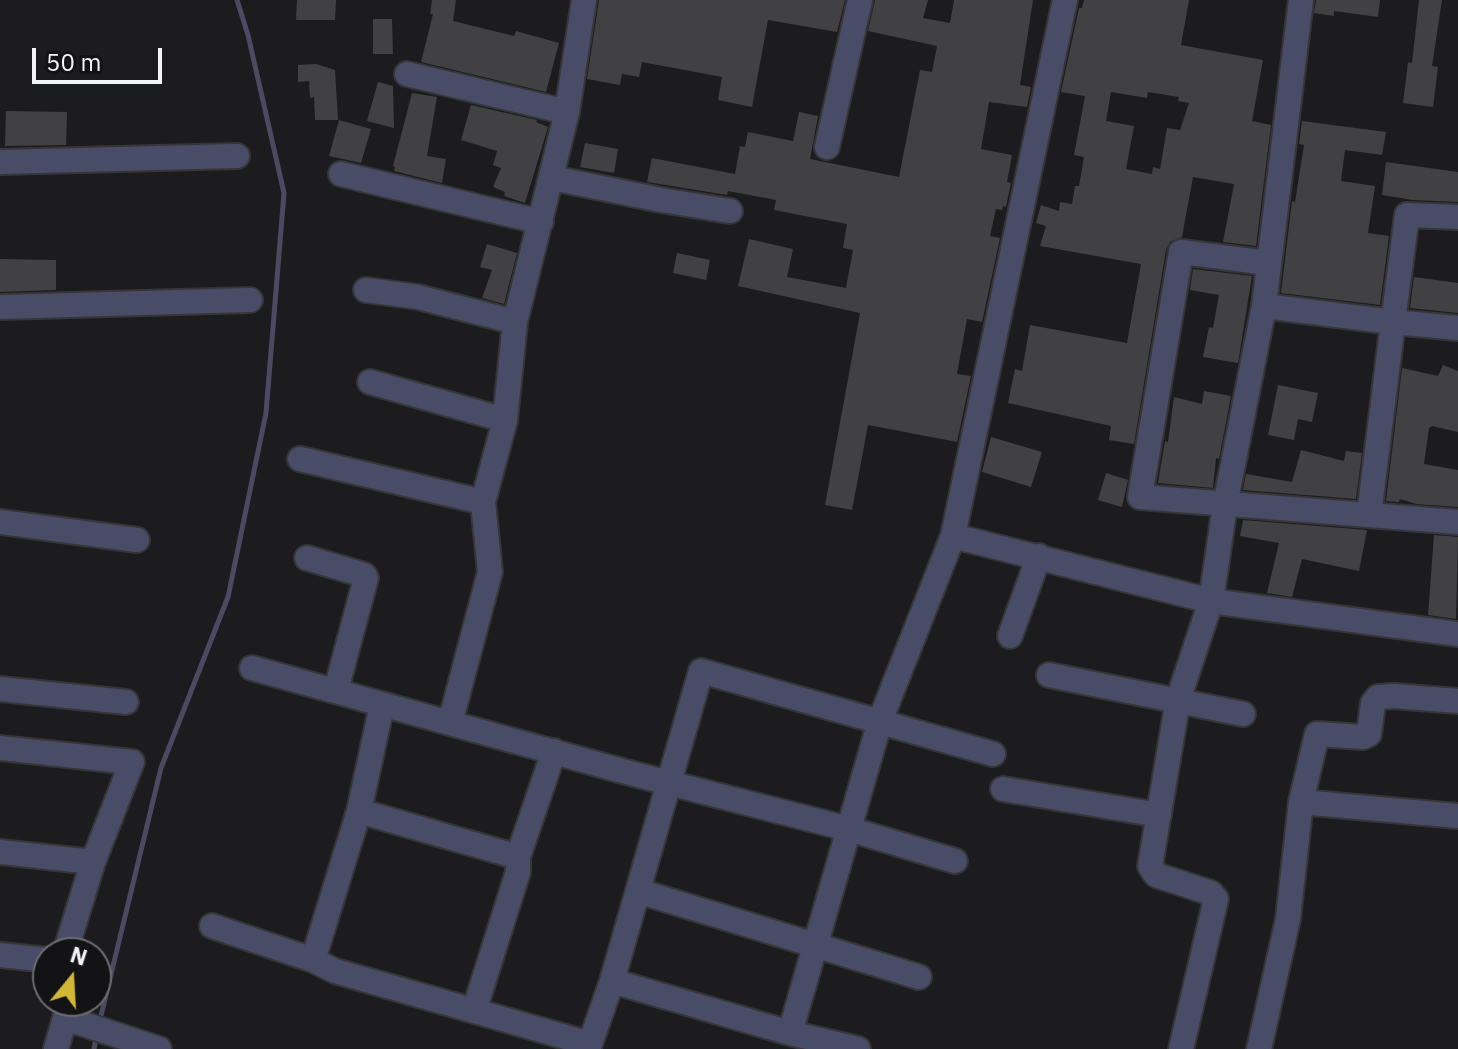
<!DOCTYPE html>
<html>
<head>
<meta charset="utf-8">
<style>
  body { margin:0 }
  #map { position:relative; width:1458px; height:1049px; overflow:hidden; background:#1c1c1f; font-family:"IBM Plex Sans",sans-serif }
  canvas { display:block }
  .north { position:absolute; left:32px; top:937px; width:80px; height:80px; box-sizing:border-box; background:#131316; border:2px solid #6d6d70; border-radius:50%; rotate:18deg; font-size:22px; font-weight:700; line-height:32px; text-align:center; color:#f3f4f6 }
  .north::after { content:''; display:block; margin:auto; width:28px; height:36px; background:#d1b736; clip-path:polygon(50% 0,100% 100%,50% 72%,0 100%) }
  .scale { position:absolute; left:32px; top:48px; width:130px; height:36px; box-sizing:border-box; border:4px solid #f3f4f6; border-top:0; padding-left:10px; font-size:24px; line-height:28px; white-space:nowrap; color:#f3f4f6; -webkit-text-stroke:6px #131316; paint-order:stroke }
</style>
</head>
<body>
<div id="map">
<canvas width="1458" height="1049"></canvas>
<div class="north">N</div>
<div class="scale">50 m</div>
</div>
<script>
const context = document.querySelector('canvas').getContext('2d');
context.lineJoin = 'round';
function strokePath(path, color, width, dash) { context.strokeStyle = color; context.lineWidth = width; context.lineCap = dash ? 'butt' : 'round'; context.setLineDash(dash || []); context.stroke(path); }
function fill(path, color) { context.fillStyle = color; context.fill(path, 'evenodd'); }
const stream = new Path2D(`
  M100,1020L161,768L228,597L266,413L284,193L248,35L237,0
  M94,1049L97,1034`);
const building = new Path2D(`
  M297,0H336L335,20H296Z
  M432,0H456L453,21L514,36L516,31L559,43L546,92L421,62L433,14H430Z
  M599,0H845L837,32L768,20L752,107L718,100L722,77L642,62L639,77L622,74L620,85L587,79Z
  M875,0H928L923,18L950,23L954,0H1033L1020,85L1031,87L1027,107L989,102L981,149L1012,155L1007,182L1011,183L1006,207L1003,206L1002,210L996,209L990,236L1000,238L982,322L967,319L957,374L971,376L957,442L868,425L852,510L825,505L860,313L738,286L749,239L793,249L787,277L846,288L853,250L843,248L847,224L774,210L776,200L728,191L727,195L647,182L652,158L735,174L740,146L745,147L748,132L793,141L799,112L818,116L810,159L899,177L920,70L932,72L937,46L868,31Z
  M1084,0H1189L1181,45L1263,60L1252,121L1271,125L1256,246L1223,242L1234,184L1193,177L1182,237L1170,242L1166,250L1134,444L1109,440L1111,426L1008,403L1015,369L1022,371L1030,325L1127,343L1141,264L1040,246L1046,226L1036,223L1041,205L1059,211L1060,202L1072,204L1075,186H1079L1084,157L1074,155L1085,96L1061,92L1079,8H1082ZM1111,92L1147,98L1148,92L1179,97L1178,101L1189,103L1180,130L1167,128L1160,169L1153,167L1152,174L1126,169L1134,126L1106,121Z
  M1316,0H1380L1378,17L1334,11V16L1314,13Z
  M1419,0H1442L1432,66L1438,67L1433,107L1403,103L1408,62L1412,63Z
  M373,19H392L393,54H373Z
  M316,64L335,70L338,120H315L314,97L310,98L309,81L298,82V65Z
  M378,82L393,86L394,128L367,121Z
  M412,93L437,97L427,156L446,159L442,183L394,171L395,167L393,166Z
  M471,105L537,120L536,122L548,127L525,203L504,196L505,192L493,187L501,168L493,165L497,151L461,140Z
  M6,111L67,112L66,145L5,146Z
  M339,120L371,129L361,163L329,156Z
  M1302,121L1386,132L1382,155L1345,150L1341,181L1375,186L1368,233L1389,236L1380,305L1281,293L1292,201L1295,202L1304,145L1299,144Z
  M585,143L618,149L614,173L580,167Z
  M1386,162L1458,172V202L1413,200L1382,195Z
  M487,244L517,253L504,304L482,298L492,270L480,267Z
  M677,253L710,260L706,280L673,273Z
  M0,259L56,260V290L0,292Z
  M1193,269L1252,276L1238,363L1203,357L1209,327L1213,328L1219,295L1190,290Z
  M1414,277L1458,283V313L1410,308Z
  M1443,365L1458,371V432L1432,426L1429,428L1424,464L1458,470V507L1416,504L1400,499L1399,502L1386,501L1402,368L1438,376Z
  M1278,385L1318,393L1312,422L1298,419L1294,440L1268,435Z
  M1204,391L1231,396L1219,459L1216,458L1213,488L1158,483L1165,441L1168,442L1174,397L1202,404Z
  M991,437L1042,452L1031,487L982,472Z
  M1301,450L1344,461L1346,451L1362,453L1356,499L1243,490L1246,474L1292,482Z
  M1106,473L1128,480L1122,507L1098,500Z
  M1243,520L1367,530L1359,571L1302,559L1292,597L1267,593L1279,543L1240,536Z
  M1434,535L1458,537L1456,619L1428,615Z`);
const minor = new Path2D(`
  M1065,0L953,536L1211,601L1458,634
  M407,74L567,112
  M827,147L860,0
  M0,162L237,156
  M341,174L541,222
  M552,178L661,200L730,211
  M1268,263L1181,252L1140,497L1458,522
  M366,290L418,297L515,322
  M1264,306L1393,322L1407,215L1458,217
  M0,307L250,300
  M370,382L505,420
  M300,459L483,502
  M1369,515L1393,322L1458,328
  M0,522L137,540
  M307,558L364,575L366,578L336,690
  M1010,636L1039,556
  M252,668L626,772L849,829L955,861
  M1049,675L1243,714
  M0,689L126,702
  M1458,701L1394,696L1378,697L1373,703L1369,734L1363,737L1317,734L1301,802L1458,816
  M382,705L359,811L313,960L335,971L590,1044L612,981
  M450,723L490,572L483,502L505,420L515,322L567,112L584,0
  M0,748L132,762L93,862L65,953
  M1003,789L1159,815
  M359,811L518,857
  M0,852L93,862
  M638,891L919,977
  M212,926L313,960
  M0,955L48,960
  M474,1011L518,872V857L554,751
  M790,1033L612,981L701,671L993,754
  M56,1049L65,1018L159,1049
  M858,1049L790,1033L880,721L953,536
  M1181,1049L1216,899L1211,893L1156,875L1150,866L1178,700L1211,601L1225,505L1264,306L1301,0
  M1259,1049L1288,919L1301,802`);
strokePath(stream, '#4c4963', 5);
fill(building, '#414144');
strokePath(minor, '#363639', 28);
strokePath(minor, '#484c67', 24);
</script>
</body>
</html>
